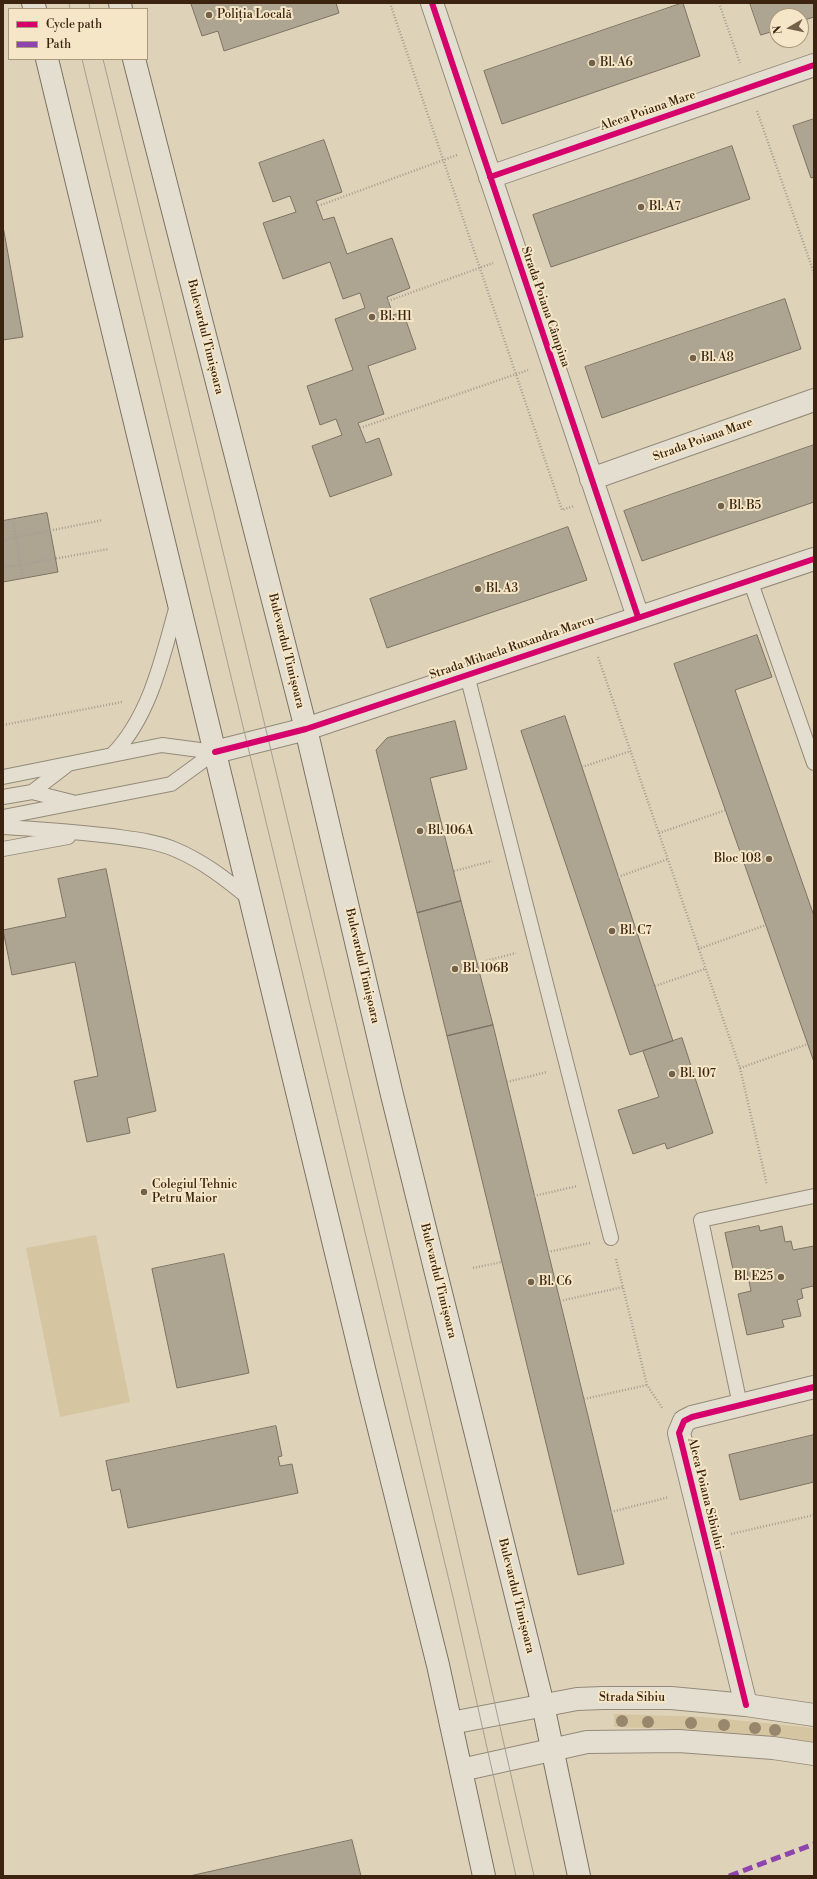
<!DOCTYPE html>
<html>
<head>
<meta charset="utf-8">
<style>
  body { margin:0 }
  #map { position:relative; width:817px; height:1879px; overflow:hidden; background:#ded3b8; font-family:"Libre Bodoni",serif }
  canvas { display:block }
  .frame { position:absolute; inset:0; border:4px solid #3b230f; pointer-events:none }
  .legend { position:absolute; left:8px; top:8px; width:140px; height:52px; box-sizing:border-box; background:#f4e6c6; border:1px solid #aa987d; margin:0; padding:5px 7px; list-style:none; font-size:12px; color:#3b230f }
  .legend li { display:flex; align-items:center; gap:8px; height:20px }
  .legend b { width:20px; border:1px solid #aa987d }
  .north { position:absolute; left:769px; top:8px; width:40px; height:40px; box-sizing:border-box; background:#f4e6c6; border:1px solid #aa987d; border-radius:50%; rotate:261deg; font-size:11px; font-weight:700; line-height:16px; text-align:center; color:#3b230f }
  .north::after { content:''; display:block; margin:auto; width:14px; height:18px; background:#74614a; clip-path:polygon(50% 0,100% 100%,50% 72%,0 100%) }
</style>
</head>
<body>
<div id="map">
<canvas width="817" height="1879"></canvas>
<div class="frame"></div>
<ul class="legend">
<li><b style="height:5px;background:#d6006c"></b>Cycle path</li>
<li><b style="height:5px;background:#8e44ad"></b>Path</li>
</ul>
<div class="north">N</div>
</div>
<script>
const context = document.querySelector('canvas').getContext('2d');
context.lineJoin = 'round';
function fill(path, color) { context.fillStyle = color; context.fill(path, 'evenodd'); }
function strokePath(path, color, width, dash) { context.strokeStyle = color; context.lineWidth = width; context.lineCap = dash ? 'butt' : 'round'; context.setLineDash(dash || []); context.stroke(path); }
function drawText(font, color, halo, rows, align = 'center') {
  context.font = font + ' "Libre Bodoni",serif'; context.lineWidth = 4; context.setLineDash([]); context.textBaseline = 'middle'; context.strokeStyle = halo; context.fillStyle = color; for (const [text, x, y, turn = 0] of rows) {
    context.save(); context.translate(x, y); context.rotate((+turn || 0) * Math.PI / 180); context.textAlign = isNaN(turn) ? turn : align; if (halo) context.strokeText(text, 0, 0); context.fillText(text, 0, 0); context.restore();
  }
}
const green = new Path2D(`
  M96,1235L130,1402L60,1417L26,1248Z
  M614,1714L705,1717L814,1728V1742L705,1730L614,1727Z`);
const building = new Path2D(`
  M336,3L339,13L224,51L218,31L202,36L191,4Z
  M683,3L700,56L502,124L484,71Z
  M750,3H814V17L801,21V16H777V30L761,35Z
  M814,119V177L811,178L793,126Z
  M324,140L342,192L316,201L323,220L334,217L347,254L392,238L410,288L387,297L393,315L403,312L416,349L368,366L384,414L358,423L366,443L379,438L392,475L330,497L312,446L342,435L336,419L320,425L307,386L353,370L335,319L365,308L360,293L343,299L330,262L283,279L263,223L296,212L290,196L273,202L259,163Z
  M732,146L750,199L551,267L533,215Z
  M3,226L23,337L3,340Z
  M785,299L801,349L602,418L585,367Z
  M814,445V502L642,561L624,511Z
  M47,513L58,572L3,582V521Z
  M568,527L587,580L387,648L370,599Z
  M757,635L772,677L735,690L814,916V1062L674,664Z
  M565,716L673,1041L630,1055L521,731Z
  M455,721L467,769L430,778L461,901L417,913L376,750L387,738Z
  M106,869L156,1111L127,1118L130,1133L87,1142L74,1081L98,1076L75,962L12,975L3,930L66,917L58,879Z
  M461,901L493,1025L447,1036L417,913Z
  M493,1025L624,1564L578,1575L447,1036Z
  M682,1038L713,1133L667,1149L665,1143L633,1154L618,1110L659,1097L643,1051Z
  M759,1226L760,1231L782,1226L785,1242L791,1241L793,1250L814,1246V1288L813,1286L801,1289L803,1298L797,1300L801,1316L782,1320L784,1327L747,1335L738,1294L751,1291L747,1271L734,1274L725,1233Z
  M224,1254L249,1373L177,1388L152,1269Z
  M276,1426L282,1456L278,1457L280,1466L292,1464L298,1493L128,1528L120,1489L112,1491L106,1461Z
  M814,1435V1482L740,1500L729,1455Z
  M352,1840L361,1876H190Z`);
const path = new Path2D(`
  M390,3L562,510L574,506
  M719,3L740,63
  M757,111L814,273
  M318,206L457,155
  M388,301L493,263
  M360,428L528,370
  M13,519L23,578
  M3,540L103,520
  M3,568L109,549
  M598,657L740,1068L767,1185
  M3,725L122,702
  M582,767L631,751
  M659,833L726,810
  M454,871L492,861
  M618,877L668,859
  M698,949L766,925
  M478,963L516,953
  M655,986L705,969
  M740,1068L808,1044
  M507,1082L547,1072
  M534,1196L577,1186
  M548,1252L590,1243
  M616,1259L647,1385L663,1409
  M473,1268L502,1262
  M560,1301L623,1287
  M584,1399L647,1385
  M611,1512L669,1497
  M731,1534L814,1515`);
const service = new Path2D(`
  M750,580L814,763
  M467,675L611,1238
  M112,755C150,717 163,656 177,605
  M3,777L162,745L215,752
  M32,792L66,766
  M3,797L32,792L72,802
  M3,817L171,784L215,752
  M3,827C39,829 76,832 112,836C133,839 155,841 174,849C203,861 227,880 250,899
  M3,849L68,837
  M740,1405L701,1220L814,1196`);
const minor = new Path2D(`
  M432,3L638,617
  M490,177L814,65
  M591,479L814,400
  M215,752L306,729L814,559
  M746,1705L679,1433L684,1421L692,1417L814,1387`);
const tertiary = new Path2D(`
  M451,1723L577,1699L603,1698H671L746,1705L814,1715
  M461,1770L587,1742L679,1741L773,1748L814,1754`);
const secondary = new Path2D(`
  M33,3L35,9
  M120,3L121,9
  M47,59L368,1385L438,1665L484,1876
  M134,59L306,729L392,1095L543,1705L579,1876`);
const tram = new Path2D(`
  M69,3L70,9
  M89,3L90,9
  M82,59L453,1597L516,1876
  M103,59C251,663 397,1269 534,1876`);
const quiet = new Path2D(`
  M729,1876L814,1844`);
const cycleway = new Path2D(`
  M432,3L638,617
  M490,177L814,65
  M215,752L306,729L814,559
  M746,1705L679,1433L684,1421L692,1417L814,1387`);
const trees = [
  [622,1721],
  [648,1722],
  [691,1723],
  [724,1725],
  [755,1728],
  [775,1730]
];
const markers = [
  [209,15,4,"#74614a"],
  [592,63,4,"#74614a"],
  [641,207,4,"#74614a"],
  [372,317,4,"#74614a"],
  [693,358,4,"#74614a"],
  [721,506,4,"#74614a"],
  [478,589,4,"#74614a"],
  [420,831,4,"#74614a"],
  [769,859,4,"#74614a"],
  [612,931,4,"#74614a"],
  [455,969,4,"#74614a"],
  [672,1074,4,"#74614a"],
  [144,1192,4,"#74614a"],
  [781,1277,4,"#74614a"],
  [531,1282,4,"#74614a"]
];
const poiNames = [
  ["Poliția Locală",217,15],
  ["Bl. A6",600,63],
  ["Bl. A7",649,207],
  ["Bl. H1",380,317],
  ["Bl. A8",701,358],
  ["Bl. B5",729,506],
  ["Bl. A3",486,589],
  ["Bl. 106A",428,831],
  ["Bloc 108",761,859,"right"],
  ["Bl. C7",620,931],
  ["Bl. 106B",463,969],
  ["Bl. 107",680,1074],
  ["Colegiul Tehnic",152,1185],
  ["Petru Maior",152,1199],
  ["Bl. E25",773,1277,"right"],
  ["Bl. C6",539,1282]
];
const streetNames = [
  ["Aleea Poiana Mare",648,111,-19],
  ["Strada Poiana Câmpina",545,307,71],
  ["Bulevardul Timișoara",205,337,76],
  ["Strada Poiana Mare",703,440,-20],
  ["Strada Mihaela Ruxandra Marcu",512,648,-19],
  ["Bulevardul Timișoara",286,651,76],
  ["Bulevardul Timișoara",362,966,77],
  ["Bulevardul Timișoara",438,1281,76],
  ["Aleea Poiana Sibiului",705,1494,76],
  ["Bulevardul Timișoara",516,1596,76],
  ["Strada Sibiu",632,1698]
];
fill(green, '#d6c5a1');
fill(building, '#ada492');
strokePath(building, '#7d7363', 1);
strokePath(service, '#948a79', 16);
strokePath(minor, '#948a79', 24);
strokePath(tertiary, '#948a79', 24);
strokePath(secondary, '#7d7363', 24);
strokePath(path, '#a59e93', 2.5, [1, 2]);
strokePath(service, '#e4ded1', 14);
strokePath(minor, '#e4ded1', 22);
strokePath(tertiary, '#e4ded1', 22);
strokePath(secondary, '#e4ded1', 22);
strokePath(tram, '#a59e93', 1);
strokePath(quiet, '#8e44ad', 5, [10, 5]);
strokePath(cycleway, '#d6006c', 6);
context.fillStyle = '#99876d';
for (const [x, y] of trees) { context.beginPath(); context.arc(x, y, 6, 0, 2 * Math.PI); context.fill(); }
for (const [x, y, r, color] of markers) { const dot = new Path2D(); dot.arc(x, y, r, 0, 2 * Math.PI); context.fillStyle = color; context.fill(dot); strokePath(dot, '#f4e6c6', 1.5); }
drawText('12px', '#3b230f', '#f4e6c6', poiNames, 'left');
drawText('12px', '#3b230f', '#f4e6c6', streetNames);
</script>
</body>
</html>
